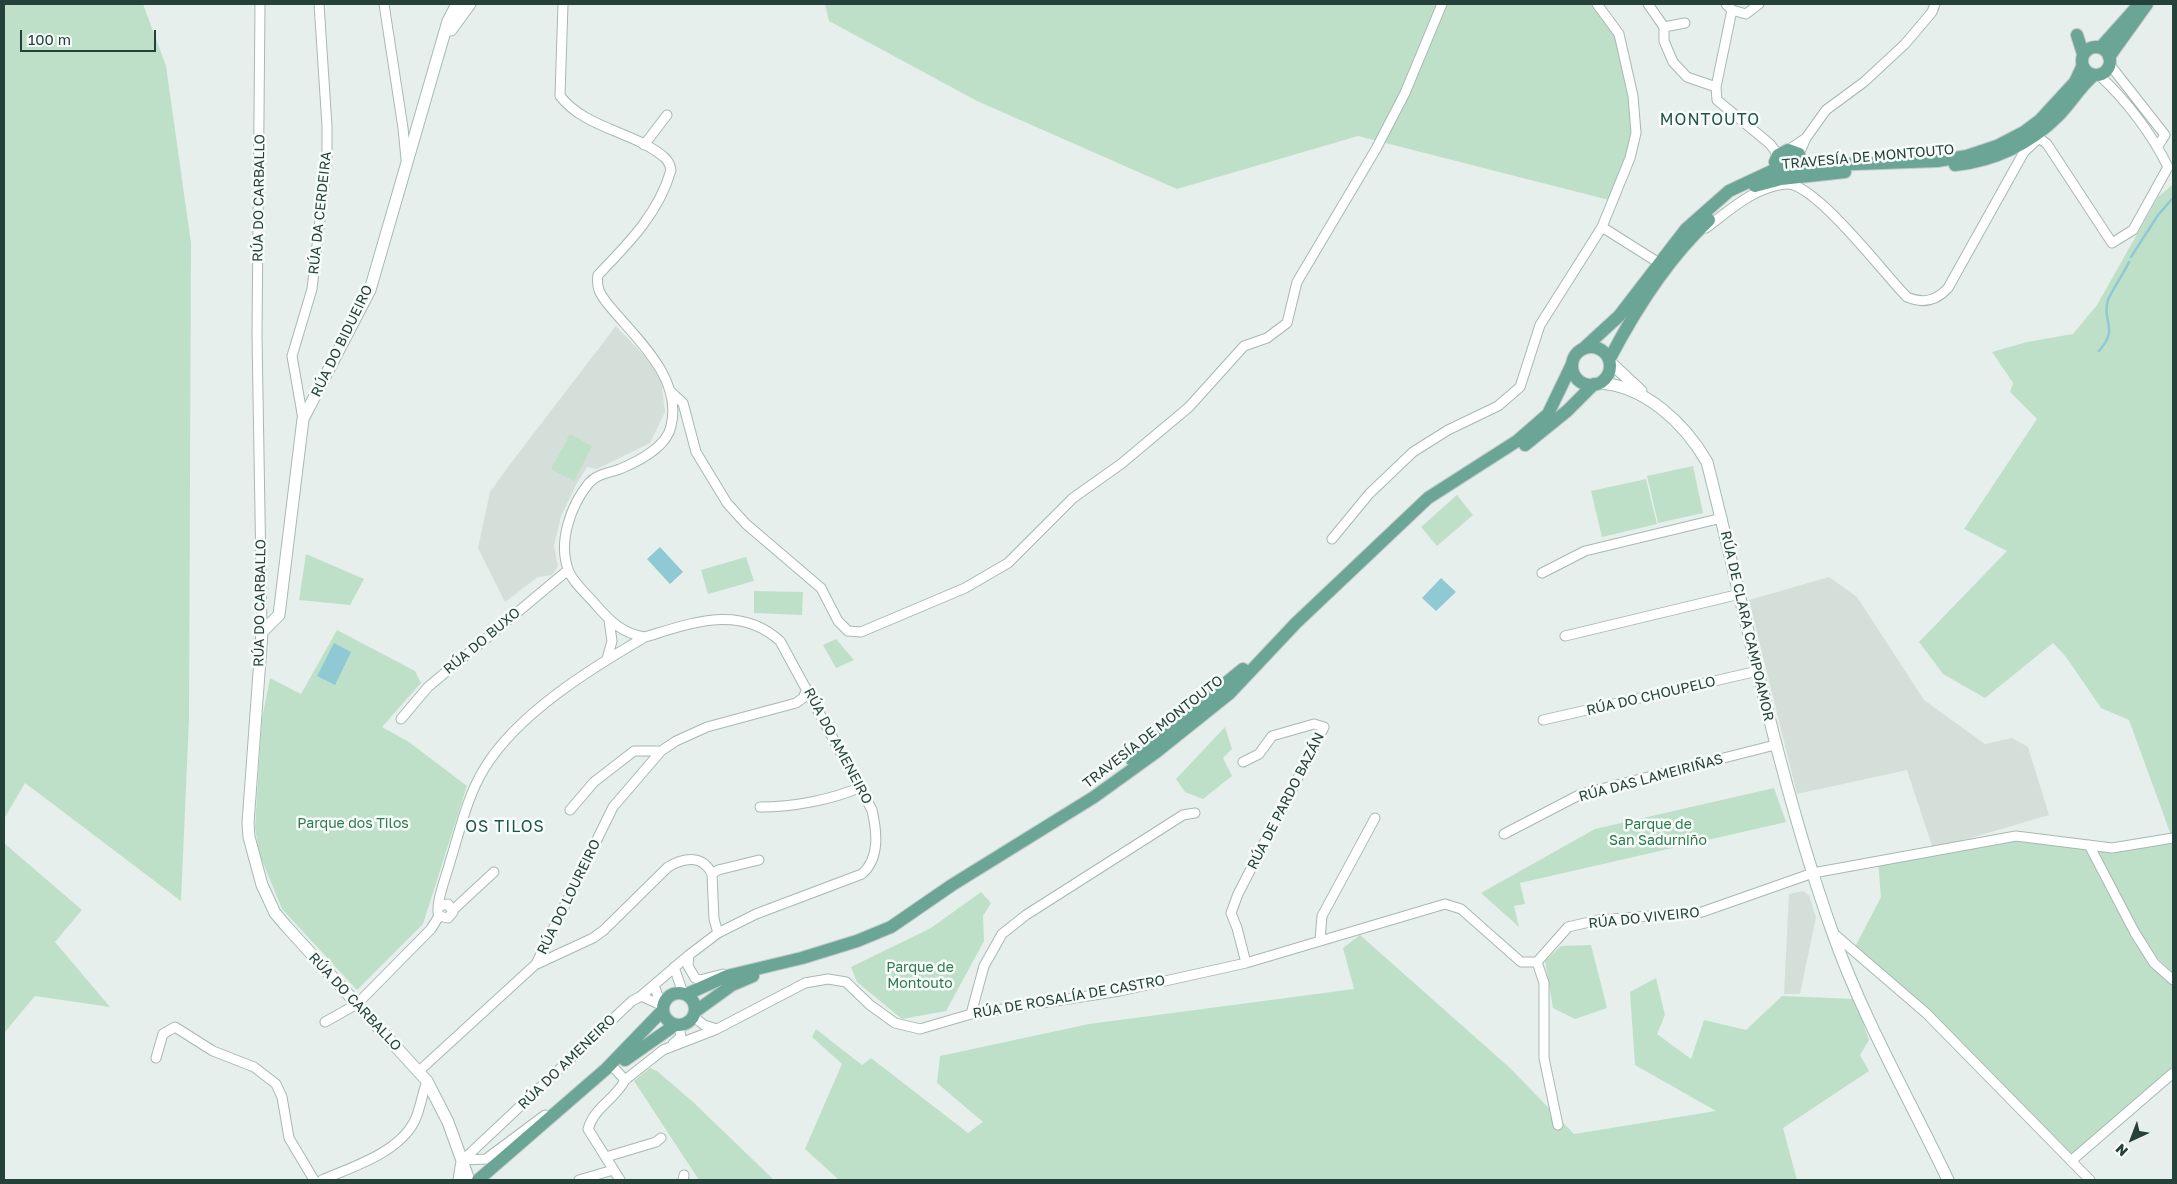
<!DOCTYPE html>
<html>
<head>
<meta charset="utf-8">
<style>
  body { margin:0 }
  #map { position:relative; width:2177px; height:1184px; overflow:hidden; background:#e6efeb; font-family:"Golos Text",sans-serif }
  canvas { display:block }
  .frame { position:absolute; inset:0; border:5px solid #24423a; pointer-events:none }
  .north { position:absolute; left:2107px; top:1114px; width:50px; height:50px; -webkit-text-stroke:4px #f7fbf9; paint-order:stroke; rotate:223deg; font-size:14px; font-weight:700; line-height:20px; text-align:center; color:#24423a }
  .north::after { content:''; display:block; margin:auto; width:18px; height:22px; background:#24423a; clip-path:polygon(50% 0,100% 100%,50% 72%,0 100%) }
  .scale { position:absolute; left:20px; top:30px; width:136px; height:22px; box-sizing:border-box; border:2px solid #24423a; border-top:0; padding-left:6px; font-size:15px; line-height:18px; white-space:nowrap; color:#24423a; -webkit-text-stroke:4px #f7fbf9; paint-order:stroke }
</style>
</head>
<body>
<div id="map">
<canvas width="2177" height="1184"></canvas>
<div class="frame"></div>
<div class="north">N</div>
<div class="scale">100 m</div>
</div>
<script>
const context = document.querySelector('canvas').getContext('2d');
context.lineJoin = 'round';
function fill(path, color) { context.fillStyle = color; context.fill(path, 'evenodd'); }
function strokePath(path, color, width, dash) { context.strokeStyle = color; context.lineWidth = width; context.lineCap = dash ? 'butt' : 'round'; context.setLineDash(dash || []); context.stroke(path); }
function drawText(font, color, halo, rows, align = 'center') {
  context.font = font + ' "Golos Text",sans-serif'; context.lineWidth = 5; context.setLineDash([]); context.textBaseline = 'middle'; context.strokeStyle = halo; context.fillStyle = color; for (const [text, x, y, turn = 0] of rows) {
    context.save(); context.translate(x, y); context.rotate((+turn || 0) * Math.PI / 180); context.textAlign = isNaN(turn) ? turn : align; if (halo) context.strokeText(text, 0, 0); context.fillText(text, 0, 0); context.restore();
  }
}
const built = new Path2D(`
  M616,326L648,360L661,381L665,412L650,443L597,469L587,467L576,485L561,516L554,546L558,566L552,575L538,577L505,602L478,548L490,492L514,459Z
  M1829,577L1857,597L1924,700L1985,744L2012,738L2028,747L2049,815L1933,849L1907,770L1797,794L1749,600Z
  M1803,891L1809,895L1816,917L1800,994H1784L1789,894Z`);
const green = new Path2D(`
  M4,4H143L166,66L191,243L189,720L181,901L25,783L4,819Z
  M825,4H1593L1617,38L1630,99L1632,135L1629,152L1613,201L1358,136L1177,189L977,101L829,21Z
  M2173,184V838H2172L2129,720L2101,708L2066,657L2053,643L1985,698L1943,674L1919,642L2007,551L1964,529L2037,419L2010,392L2013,383L1992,352L2027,342L2073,334L2097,305L2158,197Z
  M570,434L592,446L574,481L551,469Z
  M1693,466L1703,513L1658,523L1647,476Z
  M1646,479L1657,524L1602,537L1591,491Z
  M1457,495L1473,515L1437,546L1421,527Z
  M306,554L364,579L350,605L299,600Z
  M746,557L754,581L708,594L701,570Z
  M754,591L803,592L802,615L754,613Z
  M337,630L415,671L421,683L382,727L409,742L467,786L423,924L357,990L282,909L259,853L255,827L262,719L270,678L301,694Z
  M836,639L854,660L836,668L823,645Z
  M1225,727L1232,749L1223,758L1232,776L1203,799L1185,792L1176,779Z
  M1774,788L1786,822L1520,883L1525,904L1514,906L1519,927L1481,893L1595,829Z
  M2016,836L2120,847L2173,839V973L2149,950L2173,980V1073L2071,1161L1854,949L1881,897L1878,861Z
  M4,843L82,910L55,942L110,1007L35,996L4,1033Z
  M981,892L991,903L983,916L984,941L946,1011L902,1019L857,982L851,967L931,928Z
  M1360,935L1510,1068L1574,1134L1716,1111L1635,1065L1630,992L1656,978L1665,1015L1657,1034L1691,1059L1704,1020L1746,1030L1782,996L1855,999L1869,1040L1860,1055L1869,1071L1783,1128L1797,1180H839L805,1149L842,1064L812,1037L816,1029L862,1065L871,1058L968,1133L983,1122L937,1083L940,1056L1089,1024L1354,989L1343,948Z
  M1591,945L1607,1008L1575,1019L1553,1008L1545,961L1561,946Z
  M650,1068L657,1071L693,1102L774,1180H699L634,1081Z`);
const water = new Path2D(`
  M660,547L683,572L670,584L647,559Z
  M1441,578L1456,592L1436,611L1422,598Z
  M334,643L351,652L335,685L317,676Z`);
const stream = new Path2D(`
  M2131,257L2158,215L2173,198
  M2099,351C2120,327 2101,323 2108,300C2111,292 2124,273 2129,262`);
const street = new Path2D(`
  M260,4L257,335L262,632
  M384,4L403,128L406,159
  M1648,4L1664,27V41L1673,62L1687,77L1716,87
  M1726,4L1732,10L1716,87L1717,100L1770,144L1778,155
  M1732,10L1746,14L1759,4
  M1664,27L1685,23
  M2110,65L2165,135L2158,146
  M1806,138L1826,110L1864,82L1905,44L1932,12L1935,4
  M644,145L667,115
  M1788,150L1806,138L1799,154
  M1602,227L1659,263
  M1706,228C1730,210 1754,187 1786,184C1814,181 1885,275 1907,297C1923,304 1936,301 1948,288L2024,152L2039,138L2047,144L2112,243L2133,230L2168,167C2152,134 2126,100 2099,75
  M670,391L683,403L696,452L727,503L746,524L821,588L838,621L848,631L861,632L965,588L1008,563L1073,498L1121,464L1189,407L1244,346L1267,338L1287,323L1297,282L1376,149L1405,93L1442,4
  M303,419L292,356L312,289L327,159V126L319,4
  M1332,539L1369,494L1413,452L1448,430L1498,406L1520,387L1540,325L1602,227L1630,158L1636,133L1633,96L1619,34L1597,4
  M1542,573L1585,551L1722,518
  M1565,636L1740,594
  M607,659L612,641L609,620
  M401,719L428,687L568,570
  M1543,720L1758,671
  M1243,762L1259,754L1272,736L1314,724L1324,727L1238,894L1231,913L1237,928L1246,963
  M760,807C793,807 831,800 861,787
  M570,810L594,782L634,751H661
  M1504,834L1581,794L1775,745
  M2089,845L2135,933L2154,963L2173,980
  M439,906L448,904L453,912L448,918L439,916
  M453,910L494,872
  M718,933L714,919L712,874L718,870L759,860
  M1833,933L1926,1013L2090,1180
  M1320,940L1322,916L1375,818
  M689,955L688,966L695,978L700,980L723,974
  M1537,962L1544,983V1058L1558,1125
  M537,964L593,938L604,930L668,867C685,857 703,855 712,874
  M674,967L683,993
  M654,985L659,999L664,1002
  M641,996L663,1006
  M971,1014L984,966L1002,934L1026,915L1183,815L1195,813
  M694,1017L704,1025L717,1029
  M325,1022L357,1004L431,929L439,916C434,906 447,874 450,862C460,830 467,797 484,769C517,714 590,669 645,637
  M673,1044L681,1037L679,1026
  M156,1058L163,1034L175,1027L213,1051L254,1067L276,1084L282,1097L289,1138L314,1180
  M615,1069L625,1080C614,1101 595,1106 588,1129L620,1180
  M419,1071L536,964L613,807L661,751L676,741L707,727L796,703L803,698L807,689
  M625,1080L663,1050L717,1029L805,983L828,979L846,982L870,1005L895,1023L920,1029L971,1014L1120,991L1246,963L1445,904L1461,909L1521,962H1537L1568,927L1598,920L1702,912L1813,873L2016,836L2112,848L2173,838
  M606,1157L656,1142L661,1138
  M463,1160L632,1001L641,996L689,955L718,933L756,914L862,874C880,858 877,832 872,810L780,641C739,604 692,623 645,637C623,634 610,621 596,605C587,594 572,582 568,569C558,541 571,505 589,483C597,474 609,473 620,469C637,462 667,447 671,426C683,377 635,338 607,303C600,294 596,288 598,275C628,244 659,213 671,170C670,165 668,160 664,157C633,131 586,129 560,96L563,4
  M463,1160L486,1159L545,1115
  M2071,1161L2173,1073
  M322,1180C352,1167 398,1153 414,1122C420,1111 422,1094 427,1081
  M579,1180L613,1170
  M683,1180L684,1175`);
const secondary = new Path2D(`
  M457,4L448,21L370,290L303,419L279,615L262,632L248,823L249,837L262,885L275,913L286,926L427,1081L448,1122L469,1180
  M451,30L470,4
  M1610,362L1641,391
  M1598,383C1645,385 1685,424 1707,462C1747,619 1778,778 1832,931C1862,1017 1909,1098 1948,1180
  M459,1180L462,1161`);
const primary = new Path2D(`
  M2077,35L2083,54
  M2082 61a14 14 0 1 1 28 0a14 14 0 1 1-28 0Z
  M2101,47L2135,9
  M2109,57L2147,4
  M1955,165C1994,161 2030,144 2058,116C2071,103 2079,88 2093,76
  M1779,175L1775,162L1778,155L1788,150L1799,154L1802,173
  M1755,186L1781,179L1845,172
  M1572 366a19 19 0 1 1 38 0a19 19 0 1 1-38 0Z
  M1583,349L1619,316L1686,229L1729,191L1776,169L1801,166L1937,161L1967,156L1997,146L2024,132L2040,120L2075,82L2082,67
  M1609,360C1634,312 1669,257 1709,220
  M1525,445L1567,411L1594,384
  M1132,760L1243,669
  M663 1009a16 16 0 1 1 32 0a16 16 0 1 1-32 0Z
  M687,994L727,976L802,958L857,941L891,927L952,885L1094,797L1155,753L1230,693L1296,623L1428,498L1517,441L1548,414L1572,364
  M696,1011L732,985L753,976
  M625,1060L675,1025
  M478,1180L606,1069L663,1010`);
const streetNames = [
  ["TRAVESÍA DE MONTOUTO",1868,157,-5],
  ["RÚA DO CARBALLO",259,198,-89],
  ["RÚA DA CERDEIRA",320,213,-84],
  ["RÚA DO BIDUEIRO",342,341,-64],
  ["RÚA DO CARBALLO",260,603,-89],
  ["RÚA DE CLARA CAMPOAMOR",1747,626,77],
  ["RÚA DO BUXO",482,641,-40],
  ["RÚA DO CHOUPELO",1651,696,-13],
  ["TRAVESÍA DE MONTOUTO",1153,732,-38],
  ["RÚA DO AMENEIRO",838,746,62],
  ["RÚA DAS LAMEIRIÑAS",1651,778,-15],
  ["RÚA DE PARDO BAZÁN",1286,801,-63],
  ["RÚA DO LOUREIRO",569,897,-64],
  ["RÚA DO VIVEIRO",1644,918,-6],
  ["RÚA DE ROSALÍA DE CASTRO",1069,997,-10],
  ["RÚA DO CARBALLO",355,1002,47],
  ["RÚA DO AMENEIRO",567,1062,-44]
];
const parkNames = [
  ["Parque dos Tilos",353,824],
  ["Parque de",1658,825],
  ["San Sadurniño",1658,841],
  ["Parque de",920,968],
  ["Montouto",920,984]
];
const quarterNames = [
  ["MONTOUTO",1710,120],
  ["OS TILOS",505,827]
];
fill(built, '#d4dfda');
fill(green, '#bfe0c8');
fill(water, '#8ec9d4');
strokePath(stream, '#8ec9d4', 2.5);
strokePath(street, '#a8b8b2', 11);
strokePath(secondary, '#a4bbb3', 13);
strokePath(primary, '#c2cac8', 14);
strokePath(street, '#fff', 9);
strokePath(secondary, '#fff', 11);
strokePath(primary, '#6aa596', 12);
drawText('14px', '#24423a', '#f7fbf9', streetNames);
drawText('14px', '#2d7a4b', '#f7fbf9', parkNames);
context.letterSpacing = '1px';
drawText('16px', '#1f5548', '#f7fbf9', quarterNames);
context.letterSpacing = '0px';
</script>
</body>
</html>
